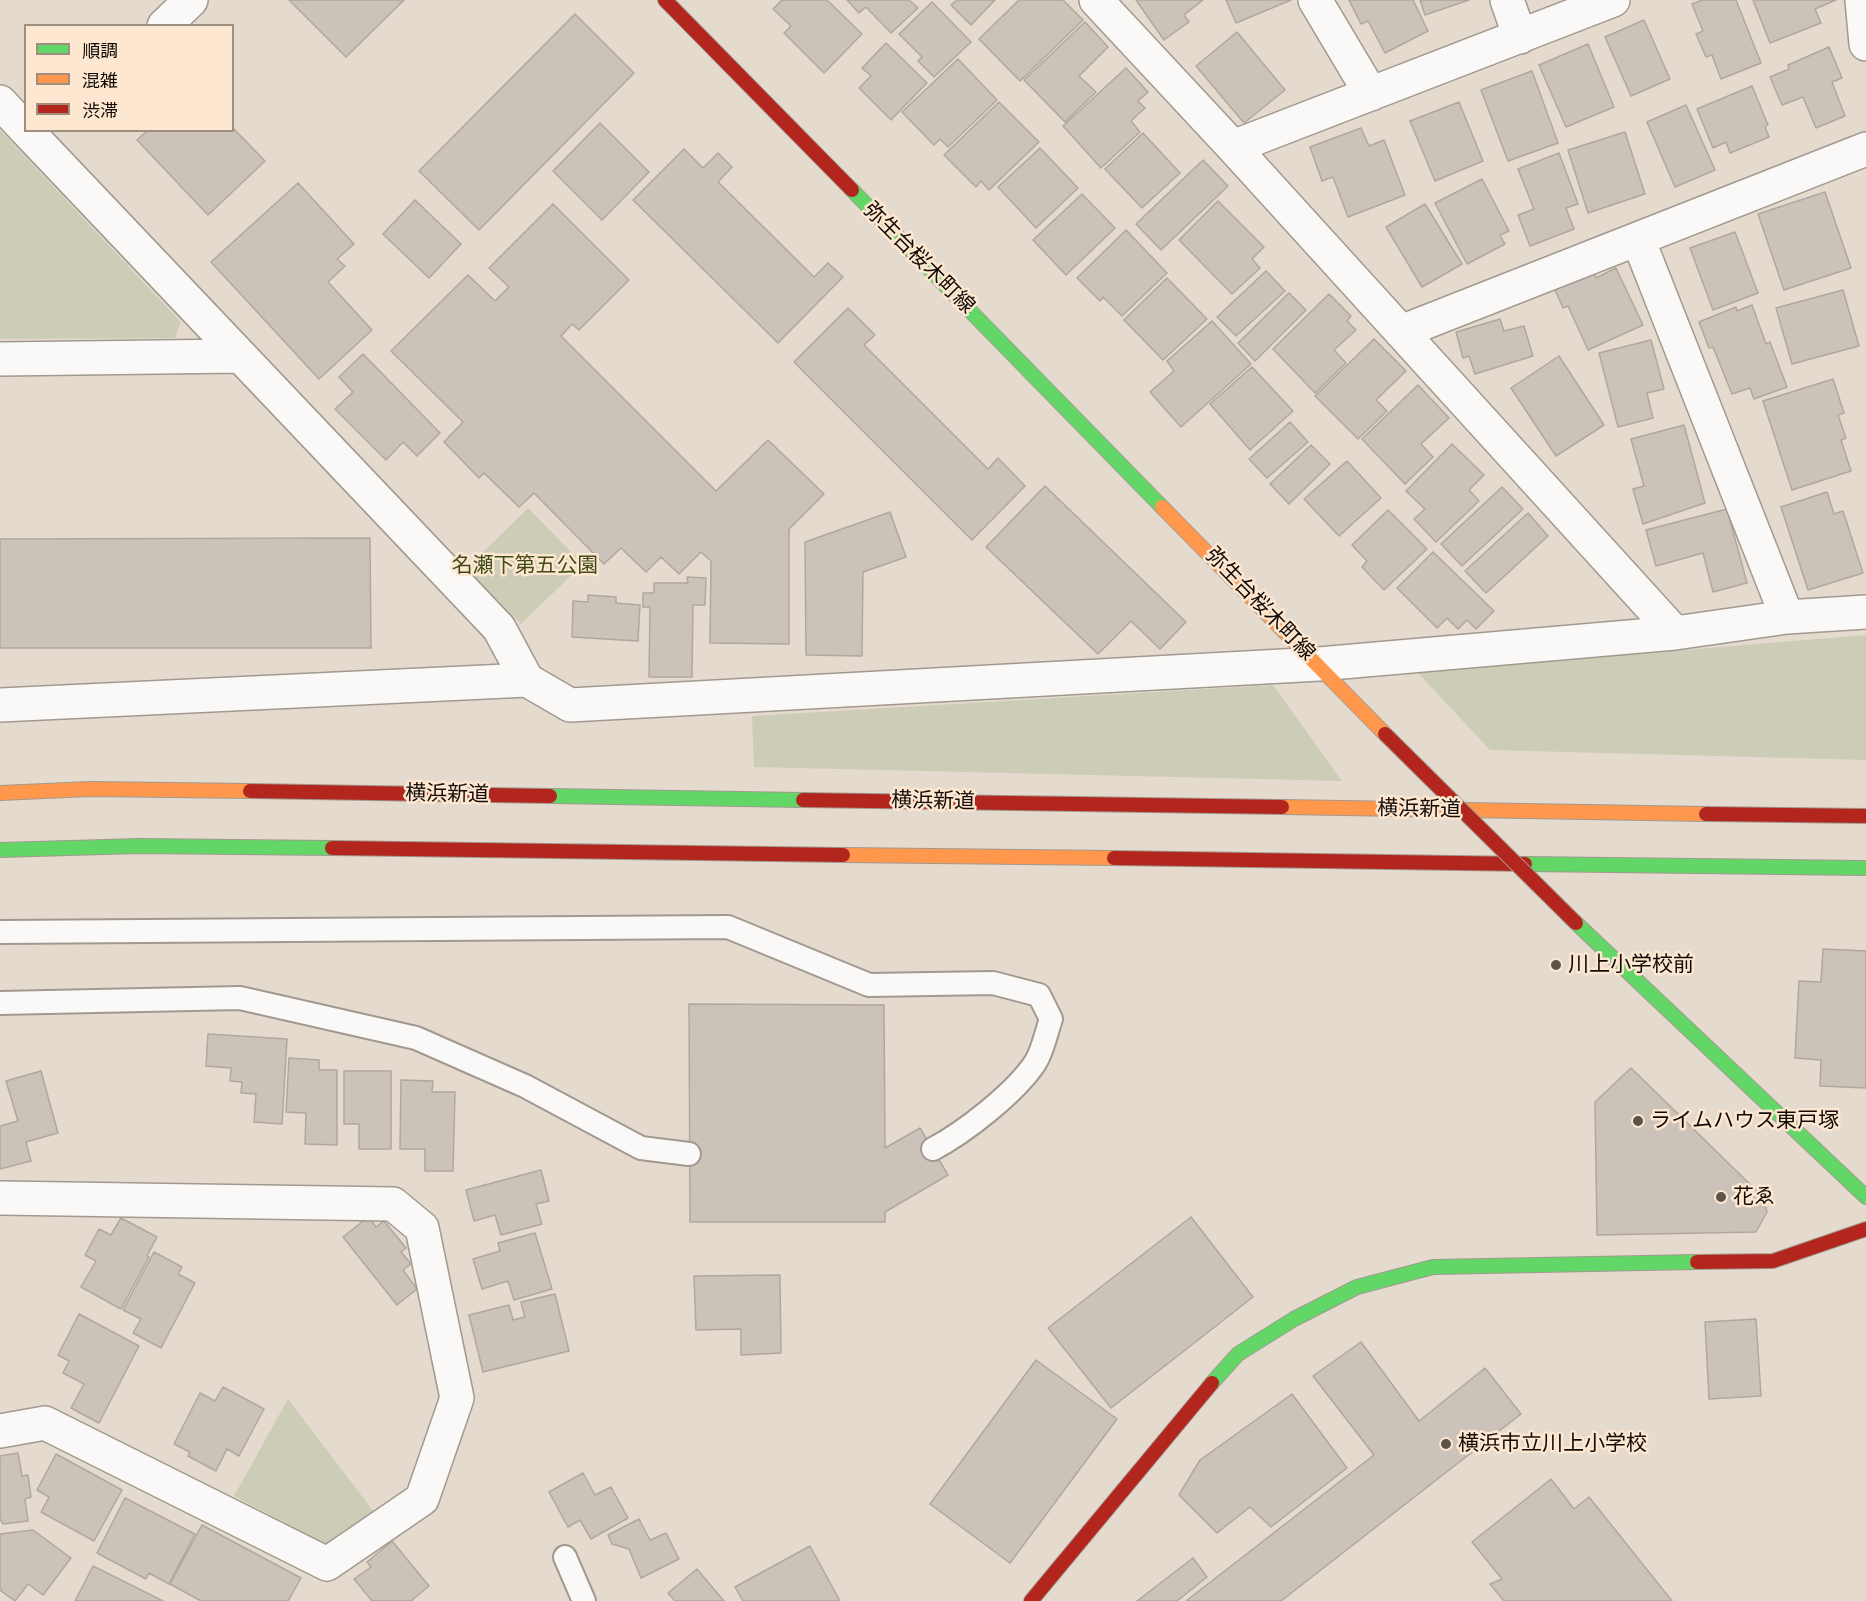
<!DOCTYPE html>
<html>
<head>
<meta charset="utf-8">
<style>
  body { margin:0 }
  #map { position:relative; width:1866px; height:1601px; overflow:hidden; background:#e5dace; font-family:"Alegreya Sans","Noto Sans JP",sans-serif }
  canvas { display:block }
  .legend { position:absolute; left:24px; top:24px; width:210px; height:108px; box-sizing:border-box; background:#fde7d1; border:2px solid #9f8f7f; margin:0; padding:8px 10px; list-style:none; font-size:18px; color:#120b05 }
  .legend li { display:flex; align-items:center; gap:12px; height:30px }
  .legend b { width:30px; border:2px solid #9f8f7f }
</style>
</head>
<body>
<div id="map">
<canvas width="1866" height="1601"></canvas>
<ul class="legend">
<li><b style="height:8px;background:#63d668"></b>順調</li>
<li><b style="height:8px;background:#ff974d"></b>混雑</li>
<li><b style="height:8px;background:#b3261e"></b>渋滞</li>
</ul>
</div>
<script>
const context = document.querySelector('canvas').getContext('2d');
context.lineJoin = 'round';
function fill(path, color) { context.fillStyle = color; context.fill(path, 'evenodd'); }
function strokePath(path, color, width, dash) { context.strokeStyle = color; context.lineWidth = width; context.lineCap = dash ? 'butt' : 'round'; context.setLineDash(dash || []); context.stroke(path); }
function drawText(font, color, halo, rows, align = 'center') {
  context.font = font + ' "Alegreya Sans","Noto Sans JP",sans-serif'; context.lineWidth = 5; context.setLineDash([]); context.textBaseline = 'middle'; context.strokeStyle = halo; context.fillStyle = color; for (const [text, x, y, turn = 0] of rows) {
    context.save(); context.translate(x, y); context.rotate((+turn || 0) * Math.PI / 180); context.textAlign = isNaN(turn) ? turn : align; if (halo) context.strokeText(text, 0, 0); context.fillText(text, 0, 0); context.restore();
  }
}
const green = new Path2D(`
  M0,130L181,322L175,338L0,339Z
  M528,508L583,564L521,624L466,569Z
  M1866,635V760L1490,750L1417,672Z
  M1273,685L1342,781L754,767L752,716Z
  M288,1399L374,1512L327,1545L234,1496Z`);
const building = new Path2D(`
  M289,0H404L346,57Z
  M782,0H827L862,34L824,73L784,33L791,26L773,9Z
  M847,0H909L918,8L891,33L866,7L859,13Z
  M957,0H995L971,25L951,5Z
  M1019,0H1063L1083,20L1020,81L979,39Z
  M1136,0H1203L1184,15L1189,22L1164,40Z
  M1226,0H1291L1236,23Z
  M1349,0H1413L1428,31L1385,53L1368,21L1361,24Z
  M1420,0H1469L1425,15Z
  M1702,0H1736L1761,63L1721,79L1712,55L1706,57L1696,34L1703,31L1692,4Z
  M1753,0H1836L1815,9L1821,23L1770,43Z
  M932,2L971,42L934,77L918,61L922,57L899,34Z
  M575,14L634,73L479,230L419,171Z
  M1644,20L1670,79L1631,96L1605,37Z
  M1085,22L1108,47L1079,76L1096,92L1065,122L1024,80Z
  M1237,32L1285,90L1244,123L1196,66Z
  M886,43L927,83L891,120L859,88L871,76L862,68Z
  M1588,44L1614,107L1566,127L1539,65Z
  M1829,47L1842,78L1832,82L1845,116L1816,128L1803,97L1782,105L1770,77L1789,69L1788,65Z
  M958,59L997,100L948,147L940,139L934,145L902,112Z
  M1126,68L1148,92L1138,101L1145,108L1131,121L1140,132L1101,168L1063,126Z
  M1532,71L1558,143L1508,161L1481,90Z
  M1752,86L1768,125L1765,127L1769,137L1730,153L1726,142L1713,148L1697,109Z
  M999,102L1039,142L989,190L981,181L976,187L944,155Z
  M1459,102L1483,161L1435,181L1410,121Z
  M1686,105L1715,170L1675,187L1647,122Z
  M600,123L649,172L602,220L553,171Z
  M232,127L265,161L208,215L137,140L148,130H232Z
  M1361,128L1369,146L1384,140L1405,195L1348,217L1333,177L1322,181L1310,147Z
  M1625,132L1645,194L1588,213L1568,150Z
  M1143,133L1180,173L1142,208L1105,169Z
  M1040,148L1078,188L1036,228L998,187Z
  M684,149L703,168L718,153L732,167L718,182L814,277L828,263L843,277L778,343L633,200Z
  M1559,153L1578,204L1566,208L1574,229L1530,246L1518,215L1534,209L1518,169Z
  M1203,160L1228,186L1161,250L1136,224Z
  M1482,179L1509,231L1500,235L1505,244L1467,264L1435,203Z
  M298,183L354,244L337,259L345,266L328,282L372,330L319,379L211,262Z
  M1825,192L1851,268L1784,290L1758,214Z
  M1082,194L1115,228L1066,275L1033,240Z
  M415,200L461,244L429,278L383,234Z
  M1218,201L1264,247L1252,259L1260,268L1232,294L1179,240Z
  M553,204L629,280L579,330L572,324L561,336L716,491L768,440L824,494L789,529V644L710,643L711,561L701,552L679,574L661,557L646,572L621,548L604,564L534,493L519,507L484,473L479,478L444,442L463,422L391,351L468,275L495,301L509,287L489,268Z
  M1425,204L1462,264L1422,287L1386,227Z
  M1126,230L1167,273L1122,316L1103,297L1100,301L1077,278Z
  M1735,232L1758,293L1713,310L1690,248Z
  M1616,268L1643,325L1588,350L1568,306L1563,308L1554,288L1593,271L1596,278Z
  M1266,271L1285,291L1236,336L1217,317Z
  M1167,278L1207,319L1163,360L1124,320Z
  M1843,290L1859,346L1792,364L1776,308Z
  M1289,293L1306,310L1255,361L1238,343Z
  M1329,294L1351,316L1347,321L1356,330L1334,350L1346,363L1315,393L1273,349Z
  M1752,305L1766,344L1770,342L1787,387L1754,399L1750,388L1732,394L1713,347L1709,348L1699,322L1736,307L1737,311Z
  M848,308L875,335L864,345L988,469L998,458L1025,486L972,540L794,362Z
  M1500,319L1504,331L1524,326L1533,356L1475,374L1469,356L1463,358L1456,332Z
  M1212,321L1251,364L1181,427L1150,392L1174,371L1167,361Z
  M1374,339L1406,371L1376,400L1387,411L1358,439L1315,396Z
  M1651,340L1664,389L1647,393L1653,418L1618,427L1599,353Z
  M363,354L440,433L417,456L403,442L386,460L335,409L353,392L339,377Z
  M1559,356L1604,425L1556,456L1511,388Z
  M1252,367L1293,411L1250,450L1210,404Z
  M1833,379L1844,413L1838,415L1846,438L1841,440L1851,471L1792,490L1763,401Z
  M1418,385L1449,418L1421,444L1433,457L1405,484L1362,439Z
  M1290,422L1308,442L1267,478L1249,459Z
  M1684,425L1705,503L1643,524L1633,489L1644,486L1631,439Z
  M1452,444L1484,475L1469,490L1479,501L1436,542L1414,519L1425,509L1406,491Z
  M1311,445L1330,464L1289,504L1270,484Z
  M1347,461L1381,498L1339,536L1304,499Z
  M1045,486L1186,622L1160,649L1131,621L1098,654L986,547Z
  M1502,487L1523,509L1462,566L1441,544Z
  M1827,492L1834,514L1843,511L1863,573L1808,590L1781,507Z
  M1727,509L1747,583L1713,592L1703,553L1656,566L1646,530Z
  M1388,510L1427,549L1384,590L1362,567L1367,561L1352,545Z
  M890,512L906,557L863,572L862,656L806,655L805,542Z
  M1528,513L1548,536L1486,593L1465,571Z
  M370,538L371,648H0V539Z
  M1433,552L1494,611L1476,629L1467,620L1458,629L1447,618L1437,628L1397,588Z
  M687,577L706,578L705,605H693L692,677H649L650,607H643V593H654V583H688Z
  M588,595L616,597V603L640,605L638,641L572,637L573,601L588,602Z
  M1823,949L1866,951V1088L1820,1086L1821,1060L1795,1058L1799,981L1821,982Z
  M689,1004L884,1005L885,1148L920,1128L948,1175L885,1212V1222H690Z
  M208,1034L287,1039L282,1124L254,1122L256,1094L241,1093L242,1082L230,1081L231,1068L206,1066Z
  M289,1058L319,1060V1070H337V1145L305,1144L306,1113L286,1112Z
  M1631,1068L1763,1197L1767,1212L1756,1232L1597,1235L1595,1102Z
  M41,1071L58,1133L26,1142L31,1161L0,1169V1126L18,1121L6,1081Z
  M344,1071H391V1149H359V1124H344Z
  M401,1080L433,1081L432,1092H455L453,1171H425V1149H400Z
  M541,1170L549,1201L536,1204L542,1224L501,1235L495,1215L474,1221L466,1190Z
  M368,1217L376,1227L384,1221L406,1248L401,1252L411,1264L403,1270L417,1289L397,1305L343,1237Z
  M1191,1217L1253,1297L1111,1408L1048,1328Z
  M121,1218L157,1237L147,1256L149,1257L121,1309L81,1287L96,1261L85,1255L99,1229L111,1235Z
  M535,1233L552,1289L514,1300L508,1281L482,1289L473,1259L500,1251L498,1243Z
  M154,1252L182,1267L178,1274L195,1283L161,1348L133,1333L141,1319L123,1310Z
  M780,1275L781,1353L741,1355V1329L696,1330L694,1276Z
  M555,1294L569,1351L483,1372L469,1315L509,1305L513,1320L525,1317L521,1302Z
  M79,1314L139,1346L99,1423L71,1408L84,1384L63,1373L69,1361L58,1355Z
  M1756,1319L1761,1396L1709,1399L1705,1322Z
  M1361,1342L1419,1421L1485,1368L1521,1414L1281,1601H1186L1374,1455L1313,1376Z
  M1036,1360L1117,1419L1010,1563L930,1504Z
  M223,1387L264,1409L239,1456L227,1449L216,1471L188,1456L190,1452L174,1444L200,1393L215,1401Z
  M1292,1394L1347,1468L1271,1527L1250,1507L1217,1533L1179,1495L1200,1460Z
  M18,1453L22,1476L28,1475L31,1497L25,1499L28,1521L3,1524L0,1519V1456Z
  M56,1454L122,1490L94,1541L41,1512L49,1497L37,1490Z
  M583,1473L595,1495L611,1487L628,1518L591,1539L580,1520L568,1527L549,1492Z
  M1551,1479L1574,1509L1589,1497L1672,1601H1504L1490,1584L1502,1579L1472,1542Z
  M125,1498L195,1534L169,1584L149,1573L146,1579L97,1553Z
  M639,1519L650,1540L666,1533L679,1559L641,1578L629,1549L612,1544L608,1535Z
  M202,1525L301,1578L288,1601H201L170,1584Z
  M33,1530L71,1558L43,1595L28,1584L15,1601L0,1590V1534Z
  M392,1541L429,1586L411,1601H372L354,1579L371,1567L367,1562Z
  M810,1546L840,1601H743L735,1587Z
  M1193,1558L1207,1577L1177,1601H1137Z
  M93,1566L163,1601H75Z
  M697,1569L724,1601H675L668,1593Z`);
const lane = new Path2D(`
  M0,932L728,927L869,985L993,983L1039,995L1051,1019C1046,1033 1043,1051 1035,1063C1015,1093 965,1132 933,1149
  M0,1003L240,998L416,1038L525,1086L641,1148L689,1154
  M565,1557L584,1601`);
const street = new Path2D(`
  M1096,0L1233,147L1675,633
  M1315,0L1371,94
  M1507,0L1520,37
  M1862,0L1866,44
  M164,26L191,0
  M0,102L26,130
  M26,130L499,628L527,680L570,705L1319,664L1675,633L1787,617L1866,612
  M1233,147L1613,0
  M1638,239L1787,617
  M1401,332L1866,149
  M0,359L238,356
  M0,705L527,680
  M0,1198L393,1204L422,1228L457,1398L422,1499L327,1564L45,1423L0,1431`);
const fast = new Path2D(`
  M852,190L1162,507
  M550,796L803,800
  M0,850L139,846L332,848
  M1525,864L1866,868
  M1576,923L1866,1197
  M1212,1383L1238,1354L1294,1319L1357,1287L1433,1267L1697,1262`);
const slow = new Path2D(`
  M1162,507L1385,734
  M0,793L90,789L250,791
  M1282,807L1706,814
  M843,855L1114,858`);
const jam = new Path2D(`
  M665,0L852,190
  M250,791L550,796
  M803,800L1282,807
  M1706,814L1866,816
  M332,848L843,855
  M1114,858L1525,864
  M1697,1262L1773,1261L1866,1229
  M1031,1601L1212,1383`);
const jamBridge = new Path2D(`
  M1385,734L1576,923`);
const markers = [
  [1556,965,6,"#5c534b"],
  [1638,1121,6,"#5c534b"],
  [1721,1197,6,"#5c534b"],
  [1446,1444,6,"#5c534b"]
];
const streetNames = [
  ["弥生台桜木町線",919,258,45],
  ["弥生台桜木町線",1260,604,46],
  ["横浜新道",447,794,1],
  ["横浜新道",933,801,1],
  ["横浜新道",1419,809,1]
];
const parkNames = [
  ["名瀬下第五公園",525,566]
];
const poiNames = [
  ["川上小学校前",1568,965],
  ["ライムハウス東戸塚",1650,1121],
  ["花ゑ",1733,1197],
  ["横浜市立川上小学校",1458,1444]
];
fill(green, '#cdcdb7');
fill(building, '#cbc2b9');
strokePath(building, '#b0a79e', 1.5);
strokePath(lane, '#a1998f', 26);
strokePath(street, '#a1998f', 36);
strokePath(fast, '#a1998f', 16);
strokePath(slow, '#a1998f', 16);
strokePath(jam, '#a1998f', 16);
strokePath(lane, '#fbf9f8', 22);
strokePath(street, '#fbf9f8', 33);
strokePath(fast, '#63d668', 14);
strokePath(slow, '#ff974d', 14);
strokePath(jam, '#b3261e', 14);
strokePath(jamBridge, '#a1998f', 16, []);
strokePath(jamBridge, '#b3261e', 14);
for (const [x, y, r, color] of markers) { const dot = new Path2D(); dot.arc(x, y, r, 0, 2 * Math.PI); context.fillStyle = color; context.fill(dot); strokePath(dot, '#fde7d1', 2); }
drawText('21px', '#120b05', '#fde7d1', streetNames);
drawText('21px', '#3f4c18', '#fde7d1', parkNames);
drawText('21px', '#120b05', '#fde7d1', poiNames, 'left');
</script>
</body>
</html>
